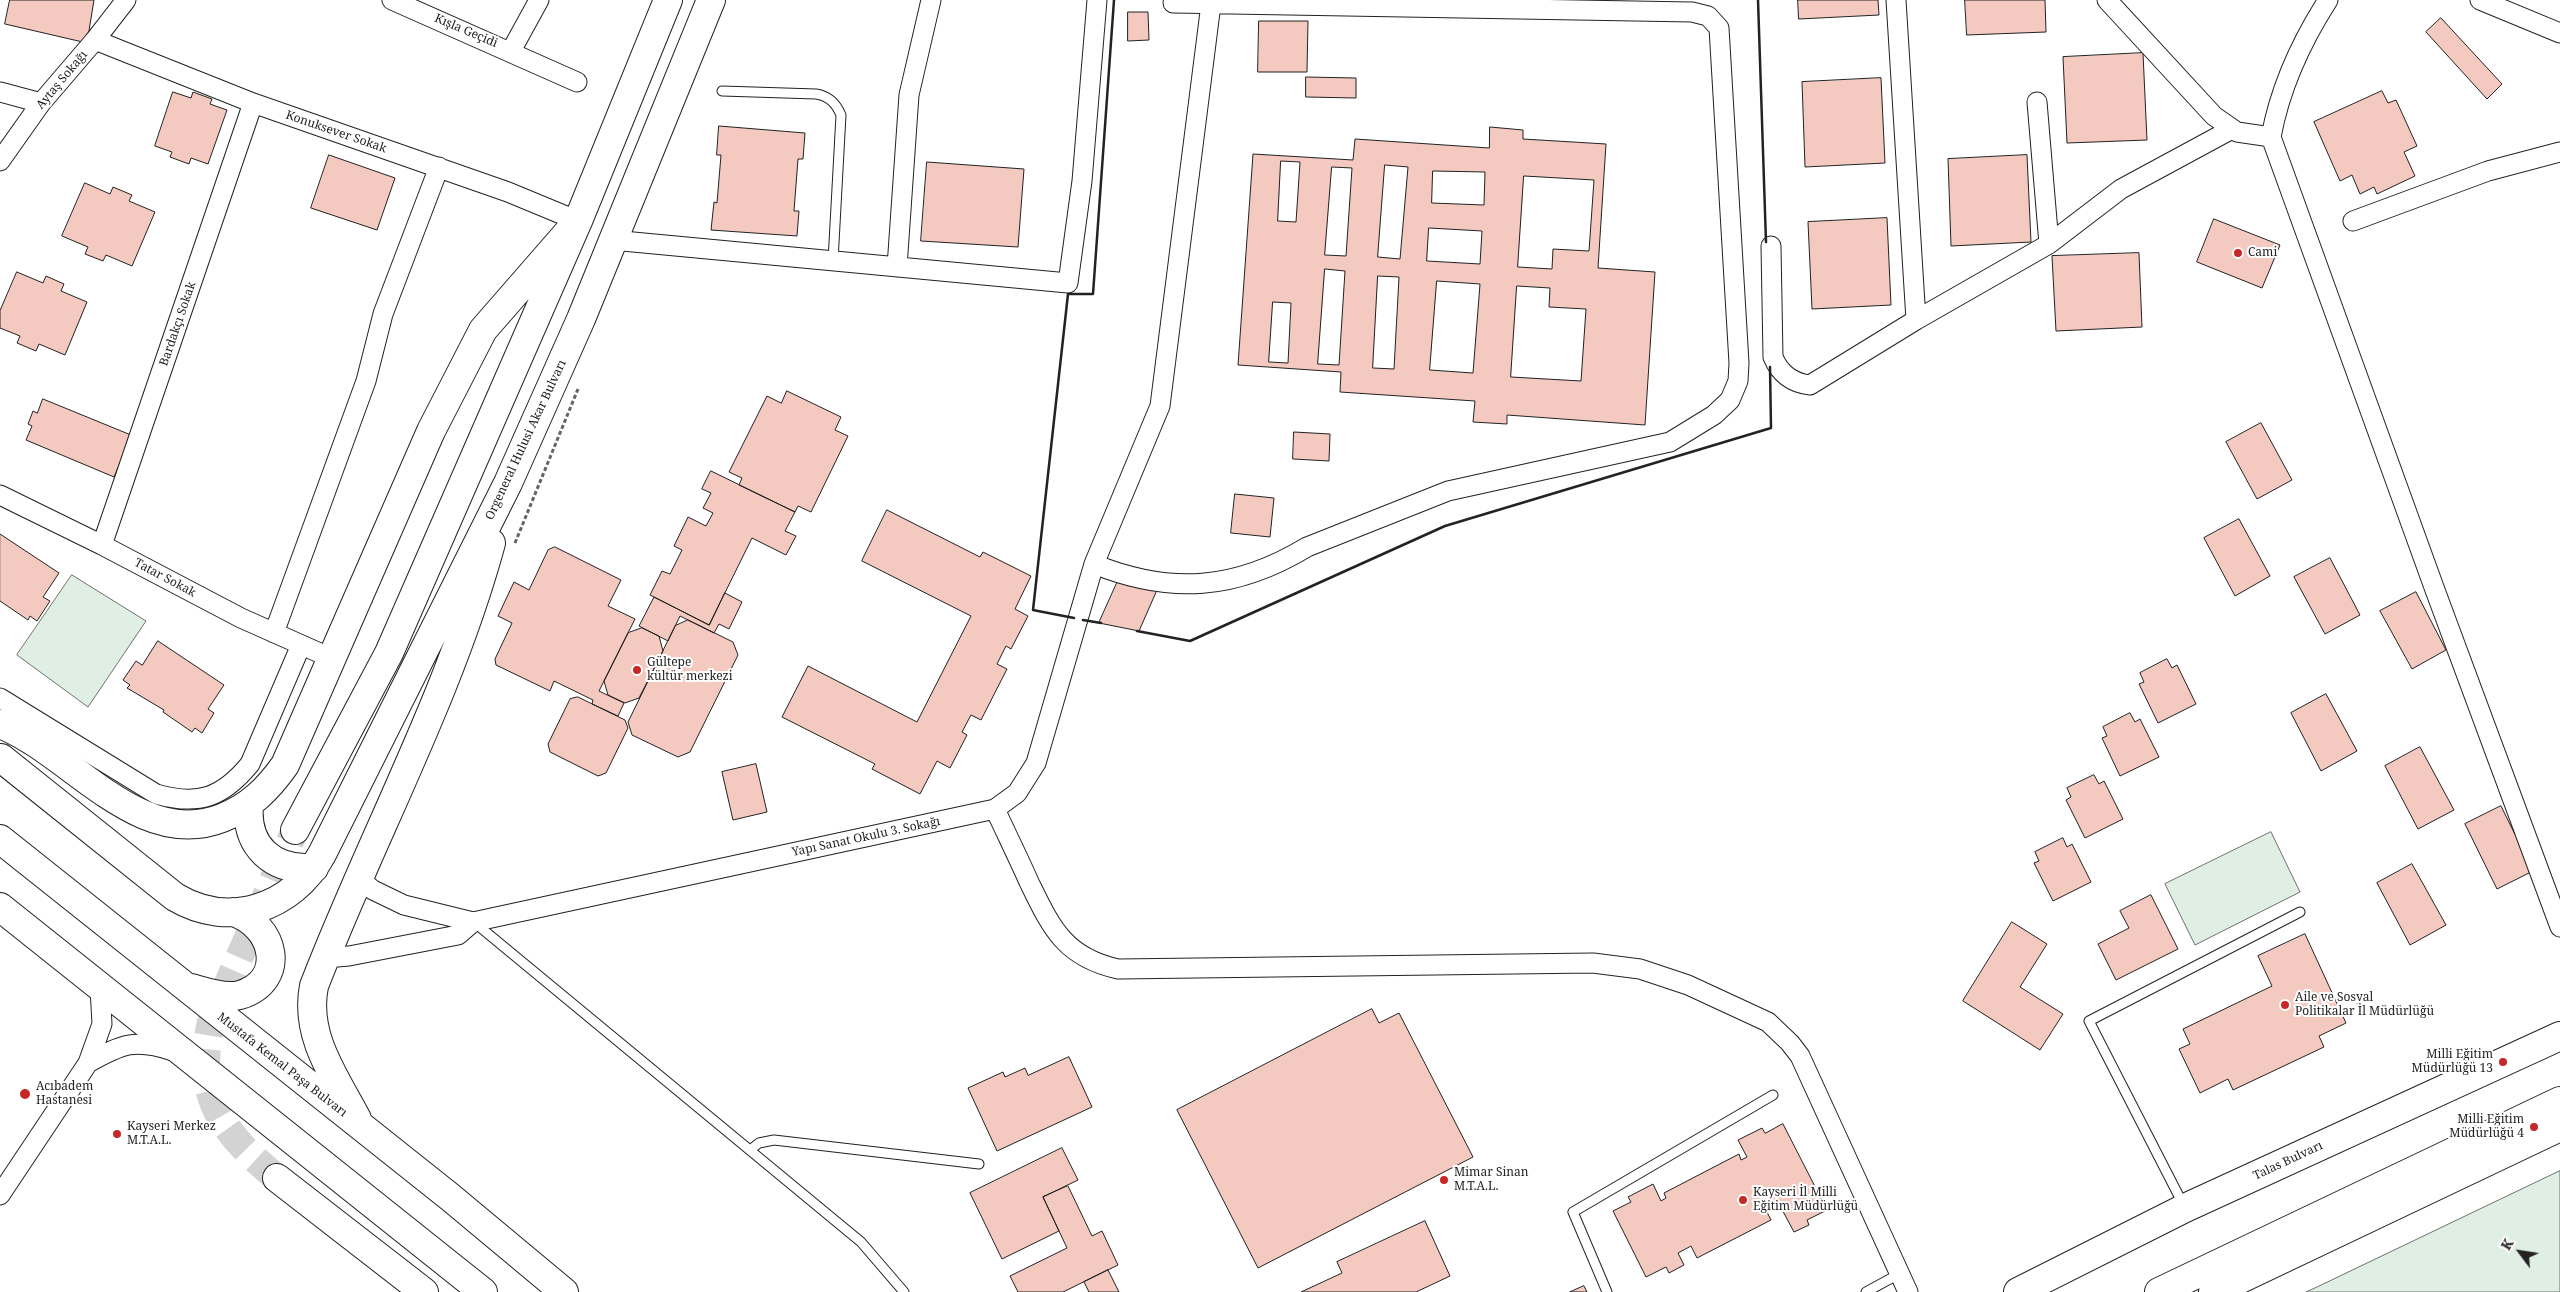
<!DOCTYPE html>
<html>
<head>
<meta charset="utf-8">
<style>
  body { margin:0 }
  #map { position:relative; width:2560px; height:1292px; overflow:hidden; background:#fff; font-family:"Noto Serif",serif }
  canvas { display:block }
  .north { position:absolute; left:2495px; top:1227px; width:50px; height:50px; -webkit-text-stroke:4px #fff; paint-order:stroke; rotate:301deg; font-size:14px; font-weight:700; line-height:20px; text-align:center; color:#222 }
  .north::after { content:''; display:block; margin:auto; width:18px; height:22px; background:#222; clip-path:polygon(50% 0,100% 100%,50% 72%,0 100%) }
</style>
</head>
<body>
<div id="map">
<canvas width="2560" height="1292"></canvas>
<div class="north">K</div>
</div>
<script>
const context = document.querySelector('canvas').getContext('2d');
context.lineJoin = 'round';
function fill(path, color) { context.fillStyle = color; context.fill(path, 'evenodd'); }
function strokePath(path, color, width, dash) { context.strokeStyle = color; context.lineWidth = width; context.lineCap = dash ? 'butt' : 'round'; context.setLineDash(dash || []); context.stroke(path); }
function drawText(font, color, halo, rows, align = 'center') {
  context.font = font + ' "Noto Serif",serif'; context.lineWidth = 4; context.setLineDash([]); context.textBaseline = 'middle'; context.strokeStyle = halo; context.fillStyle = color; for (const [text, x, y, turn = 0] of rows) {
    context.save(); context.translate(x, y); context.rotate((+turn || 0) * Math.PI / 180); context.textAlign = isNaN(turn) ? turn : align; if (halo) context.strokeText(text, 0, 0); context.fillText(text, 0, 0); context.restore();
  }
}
const green = new Path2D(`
  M72,575L146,621L88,707L17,655Z
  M2271,832L2300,892L2195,945L2165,884Z
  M2560,1171V1292H2306L2317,1287Z`);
const building = new Path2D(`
  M10,0H94L87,43L5,24Z
  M1798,0H1878L1879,15L1799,19Z
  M1965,0H2045L2046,32L1967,35Z
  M1128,12H1148L1149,40L1128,41Z
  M2441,18L2502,84L2487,99L2426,32Z
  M1259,21H1308L1307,72H1258Z
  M2143,53L2147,140L2067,143L2063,57Z
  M1306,77L1356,78V98L1306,97Z
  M1881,78L1885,163L1805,167L1802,82Z
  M2382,91L2388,103L2396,100L2417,146L2404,152L2415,176L2377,194L2374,187L2360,194L2352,175L2340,181L2314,122Z
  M173,92L191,98L193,92L212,99L210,104L227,110L208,164L191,158L189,164L170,157L172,152L155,146Z
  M719,126L805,133L803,159H798L794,211H799L797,236L711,230L714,202L717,203L721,155H717Z
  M1490,127L1523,130V139L1606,144L1598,268L1655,272L1645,425L1507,415V424L1473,422L1475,401L1340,392L1341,372L1238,365L1253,154L1353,160L1355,139L1489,148ZM1281,161L1300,162L1296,222L1278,221ZM1385,165L1408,167L1400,259L1378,257ZM1332,167L1352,168L1346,256L1325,255ZM1433,171L1485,172L1484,205L1432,203ZM1524,176L1594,180L1589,251L1553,249L1552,269L1518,267ZM1429,228L1482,231L1480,264L1427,261ZM1325,269L1345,271L1339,365L1318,364ZM1378,276L1399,277L1394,369L1373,368ZM1437,281L1480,284L1473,373L1430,370ZM1517,286L1550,288L1549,307L1586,309L1581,381L1511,377ZM1273,302L1291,303L1288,363L1269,362Z
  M329,155L395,178L377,230L311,208Z
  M2027,155L2031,242L1951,246L1948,159Z
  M927,162L1024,169L1018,247L921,241Z
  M85,183L110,194L113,187L132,195L129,201L155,212L132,266L106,255L103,261L85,254L88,247L62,236Z
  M1887,218L1891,305L1812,309L1808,222Z
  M2214,219L2280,245L2262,288L2197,262Z
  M2139,253L2142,327L2056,331L2052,256Z
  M17,272L43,283L46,276L64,284L61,291L87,302L65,355L39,344L36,351L17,343L20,336L0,328V311Z
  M787,391L841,417L835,430L848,436L811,512L798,506L795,512L739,485L742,478L729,472L767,396L781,403Z
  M43,399L131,435L124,465L120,463L114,477L26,440L32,426L28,424L33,411L37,413Z
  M2261,423L2292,480L2257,499L2226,442Z
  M1294,432L1330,434L1329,461L1293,459Z
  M711,471L795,512L785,531L796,536L786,555L752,538L709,625L650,595L662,571L670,574L682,550L674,546L688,517L706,526L713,513L703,508L711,493L702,489Z
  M1235,494L1274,498L1270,537L1231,533Z
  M887,510L980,557L983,552L1031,576L1015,609L1028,616L1011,649L1006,646L997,664L1007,669L981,720L971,715L962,732L967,735L950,768L937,761L920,794L872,769L875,764L782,717L808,666L917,722L971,616L862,561Z
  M2239,519L2270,576L2235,596L2204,538Z
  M0,534L59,573L43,597L50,601L37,621L30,616L28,620L0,601Z
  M555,547L621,580L608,606L635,619L599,691L624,703L618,716L592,704L593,700L554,681L550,691L496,665L495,659L512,623L498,616L514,582L529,590L548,550Z
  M2330,558L2360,615L2325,634L2294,577Z
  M1121,574L1157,590L1139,631L1099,623Z
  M2416,592L2446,650L2412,669L2380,611Z
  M725,593L742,602L729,629L719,624L714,633L680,616L668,641L639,626L654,597L709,625Z
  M688,620L733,642L738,655L690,752L678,757L632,735L628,722L675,626Z
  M642,628L659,636L663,651L639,698L625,703L608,695L604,681L628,633Z
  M158,641L224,685L208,709L214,713L202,733L195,728L192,732L163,712L164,710L127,688L130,685L123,680L136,661L142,665Z
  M2167,659L2172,668L2177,665L2196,704L2158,723L2139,684L2144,682L2140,673Z
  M2326,694L2357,751L2321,771L2291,713Z
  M578,697L625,720L628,728L606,773L598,776L550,752L548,744L570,699Z
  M2130,713L2135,722L2140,719L2159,757L2120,776L2102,738L2107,736L2103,727Z
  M2420,747L2454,810L2418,829L2385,766Z
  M756,764L767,812L733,820L722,772Z
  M2094,775L2099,784L2104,781L2123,819L2085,838L2066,800L2071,797L2067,788Z
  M2501,806L2533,871L2497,889L2465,824Z
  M2063,838L2067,847L2072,844L2091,882L2053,901L2034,863L2039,861L2035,852Z
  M2412,864L2446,925L2410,945L2377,883Z
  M2151,895L2178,949L2116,980L2098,944L2129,928L2120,911Z
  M2012,922L2047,944L2020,987L2063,1014L2040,1050L1963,1001Z
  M2305,934L2346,1023L2319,1036L2324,1047L2233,1090L2228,1079L2200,1093L2179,1049L2190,1044L2183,1029L2272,986L2258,956Z
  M1372,1009L1379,1023L1399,1013L1473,1157L1258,1268L1177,1110Z
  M1069,1057L1092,1107L997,1151L968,1088L1003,1072L1005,1077L1025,1068L1028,1075Z
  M1783,1124L1827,1210L1807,1220L1809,1225L1794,1232L1778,1202L1765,1208L1771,1220L1697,1258L1691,1246L1678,1253L1684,1265L1669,1273L1666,1267L1646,1277L1613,1211L1631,1202L1628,1197L1653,1184L1661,1201L1666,1198L1664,1193L1739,1154L1741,1160L1747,1157L1738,1140L1762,1128L1765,1133Z
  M1062,1148L1078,1180L1043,1197L1059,1231L1002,1259L970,1193Z
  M1068,1186L1092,1236L1102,1231L1118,1265L1063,1292H1018L1010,1276L1067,1248L1043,1197Z
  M1425,1221L1450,1276L1416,1292H1301L1342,1273L1337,1262Z
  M1108,1270L1119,1292H1089L1084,1282Z
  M1584,1286L1587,1292H1570Z`);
const primaryTunnel = new Path2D(`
  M277,1178C222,1133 194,1096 211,1022L295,830`);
const path = new Path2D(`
  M515,543L578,389`);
const service = new Path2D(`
  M722,91L816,94C829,96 836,103 841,115L833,261
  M475,923L861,1242L904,1292
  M750,1150L759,1143L774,1140L979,1164
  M2184,1206L2089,1021L2300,912
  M1607,1292L1573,1212L1773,1095
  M1866,1292L1899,1274`);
const minor = new Path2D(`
  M392,0L577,82
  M1896,0L1916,320
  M2107,0L2214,116L2237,132L2271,137
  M2328,0C2301,42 2280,88 2271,137L2435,590L2560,927
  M2480,0L2560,33
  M95,40L253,103L508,192L578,221
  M511,51L539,0
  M0,92L41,103
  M2037,102L2049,244
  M0,161L41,103L95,40L126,0
  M2353,221L2488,171L2560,152
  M612,240L1068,283L1082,181L1097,0
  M1771,246L1773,357C1780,374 1792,383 1810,385L1916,320L2049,244L2121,189L2232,129
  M897,267L909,95L931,0
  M0,495L102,545L241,618L331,658
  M102,545L253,103
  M1094,564C1171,595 1236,590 1307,547L1448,491L1670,442L1714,415L1730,400L1738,381L1739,363L1719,28L1708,16L1692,12L1173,3
  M274,633L366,381L383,314L439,167
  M0,698L156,794C198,806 222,798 250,764L301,645
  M995,809C1006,833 1018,857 1029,882C1051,927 1064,957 1118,969L1593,963L1640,969L1688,985L1768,1022L1790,1043L1800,1056L1908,1292
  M359,879L373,890L404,905L473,922
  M325,958L349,956L458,935L473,922L995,809L1017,793L1036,763L1094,564L1160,406L1211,4
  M88,1063C122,1044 135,1038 173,1051
  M0,1195L88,1063L102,1024L100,988`);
const primary = new Path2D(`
  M0,724C70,751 139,851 222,818C250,807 268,789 285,765L431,431L483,330L578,221
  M1,758L175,897C229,929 292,909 322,854L508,483L581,319L711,0
  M249,804C245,847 273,871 314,868
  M295,830L389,653L578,221L668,0
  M0,839L450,1197L564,1292
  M0,907L483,1292
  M191,988C205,992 225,999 240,995C288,980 275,925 233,912
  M357,1119C335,1077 304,1036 314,986C371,838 449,697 491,543
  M277,1178L424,1292
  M2018,1292L2185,1208L2560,1036
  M2159,1292L2560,1101
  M2213,1292L2560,1127`);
const wall = new Path2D(`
  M1758,0L1766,242
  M1074,618L1033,610L1068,294H1093L1114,0
  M1083,620L1101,623
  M1137,631L1190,641L1445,526L1771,428L1770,367`);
const markers = [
  [2238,253,5,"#c62828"],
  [637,670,5,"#c62828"],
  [2285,1005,5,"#c62828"],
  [2503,1062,5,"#c62828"],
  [25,1094,6,"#c62828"],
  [2534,1127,5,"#c62828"],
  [117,1134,5,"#c62828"],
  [1444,1180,5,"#c62828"],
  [1743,1200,5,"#c62828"]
];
const streetNames = [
  ["Kışla Geçidi",466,31,23],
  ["Aytaş Sokağı",62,80,-50],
  ["Konuksever Sokak",336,132,19],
  ["Bardakçı Sokak",178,324,-71],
  ["Orgeneral Hulusi Akar Bulvarı",526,440,-65],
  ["Tatar Sokak",165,578,28],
  ["Yapı Sanat Okulu 3. Sokağı",866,837,-12],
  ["Mustafa Kemal Paşa Bulvarı",282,1065,38],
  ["Talas Bulvarı",2288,1161,-25]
];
const poiNames = [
  ["Cami",2248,253],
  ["Gültepe",647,663],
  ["kültür merkezi",647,677],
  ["Aile ve Sosyal",2295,998],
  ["Politikalar İl Müdürlüğü",2295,1012],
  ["Milli Eğitim",2493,1055,"right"],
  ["Müdürlüğü 13",2493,1069,"right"],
  ["Acıbadem",36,1087],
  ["Hastanesi",36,1101],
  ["Milli Eğitim",2524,1120,"right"],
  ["Müdürlüğü 4",2524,1134,"right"],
  ["Kayseri Merkez",127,1127],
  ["M.T.A.L.",127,1141],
  ["Mimar Sinan",1454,1173],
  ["M.T.A.L.",1454,1187],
  ["Kayseri İl Milli",1753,1193],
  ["Eğitim Müdürlüğü",1753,1207]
];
fill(green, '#e0efe3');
strokePath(green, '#6f6f6f', 1);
fill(building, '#f3c9c0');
strokePath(building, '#222', 1);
strokePath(primaryTunnel, '#d3d3d3', 28, [28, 14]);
strokePath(service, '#222', 11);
strokePath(minor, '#222', 21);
strokePath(primary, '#222', 30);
strokePath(path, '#646464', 3, [4, 2.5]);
strokePath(service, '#fff', 9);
strokePath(minor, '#fff', 19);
strokePath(primary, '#fff', 28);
strokePath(wall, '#222', 2.5);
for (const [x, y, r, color] of markers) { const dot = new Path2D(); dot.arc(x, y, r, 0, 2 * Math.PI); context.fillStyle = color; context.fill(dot); strokePath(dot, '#fff', 2); }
drawText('12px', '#222', '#fff', streetNames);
drawText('12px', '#222', '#fff', poiNames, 'left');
</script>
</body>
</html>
